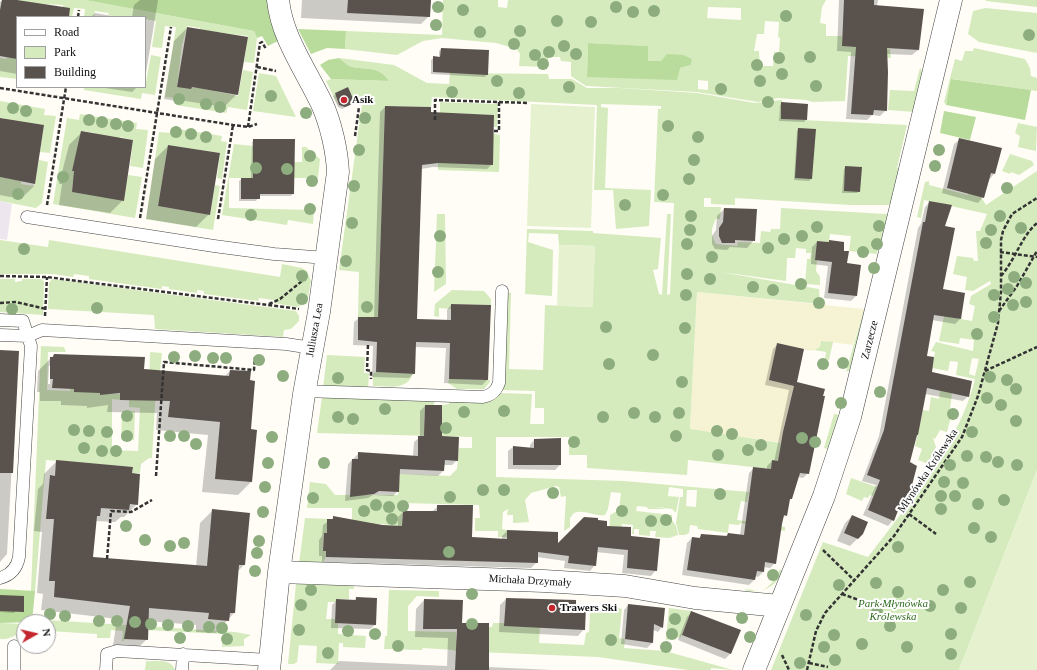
<!DOCTYPE html>
<html>
<head>
<meta charset="utf-8">
<style>
  body { margin:0 }
  #map { position:relative; width:1037px; height:670px; overflow:hidden; background:#fffdf5; font-family:Georgia,serif }
  canvas { display:block }
  .legend { position:absolute; left:16px; top:16px; width:130px; height:72px; box-sizing:border-box; background:#fff; border:1px solid #a0a0a0; margin:0; padding:5px 7px; list-style:none; font-size:12px; color:#111 }
  .legend li { display:flex; align-items:center; gap:8px; height:20px }
  .legend b { width:20px; border:1px solid #a0a0a0 }
  .north { position:absolute; left:16px; top:614px; width:40px; height:40px; box-sizing:border-box; background:#fff; border:1px solid #a0a0a0; border-radius:50%; rotate:82deg; font-size:11px; font-weight:700; line-height:16px; text-align:center; color:#111 }
  .north::after { content:''; display:block; margin:auto; width:14px; height:18px; background:#c4262e; clip-path:polygon(50% 0,100% 100%,50% 72%,0 100%) }
</style>
</head>
<body>
<div id="map">
<canvas width="1037" height="670"></canvas>
<ul class="legend">
<li><b style="height:5px;background:#fff"></b>Road</li>
<li><b style="height:11px;background:#d5ebbd"></b>Park</li>
<li><b style="height:11px;background:#5a524d"></b>Building</li>
</ul>
<div class="north">N</div>
</div>
<script>
const context = document.querySelector('canvas').getContext('2d');
context.lineJoin = 'round';
function fill(path, color) { context.fillStyle = color; context.fill(path, 'evenodd'); }
function strokePath(path, color, width, dash) { context.strokeStyle = color; context.lineWidth = width; context.lineCap = dash ? 'butt' : 'round'; context.setLineDash(dash || []); context.stroke(path); }
function drawText(font, color, halo, rows, align = 'center') {
  context.font = font + ' Georgia,serif'; context.lineWidth = 4; context.setLineDash([]); context.textBaseline = 'middle'; context.strokeStyle = halo; context.fillStyle = color; for (const [text, x, y, turn = 0] of rows) {
    context.save(); context.translate(x, y); context.rotate((+turn || 0) * Math.PI / 180); context.textAlign = isNaN(turn) ? turn : align; if (halo) context.strokeText(text, 0, 0); context.fillText(text, 0, 0); context.restore();
  }
}
const industrial = new Path2D(`
  M0,201L12,204L7,240L0,239Z`);
const farmland = new Path2D(`
  M697,292L864,309L853,345L821,341L820,347L812,351L777,344L769,380L796,386L795,389H793L784,425L817,433L814,447L690,430Z`);
const green = new Path2D(`
  M17,0H85L254,31L257,38L254,63L244,62L248,36L200,30V28L187,26L182,45L177,86L200,88L238,96L243,70L253,72L247,110L228,107L226,113L176,105L177,98L165,97L176,27L165,26L162,48L152,47L156,21L145,19V17H118L108,15L109,13L95,11L94,17H84L85,9L74,8L72,17H62L63,5L26,3Z
  M443,0H498V7L507,8L508,0H826L822,7L820,23L826,24V36H842V46L890,49L891,58L848,56L845,101L813,102L806,100L778,98L758,102L697,92L586,86L571,76V62L561,61L560,57H548V67L519,66L520,54L517,49L496,43L442,38L423,41L397,55L345,49L346,31L442,35ZM708,7L741,8V20L707,18ZM765,21L779,22L778,37L780,38L779,52H774L773,66H760L759,51H754L757,34H764ZM588,43L648,46V61H661L684,55L692,59L691,65L680,68L587,76ZM698,80L708,81V90L698,89Z
  M986,0H1037V7L986,1Z
  M985,8L1037,13V53L979,42L968,34L973,11Z
  M974,48L1025,59L1030,68L1031,76L1037,78V91L952,79L946,105L944,102L955,59L962,61L965,51H973Z
  M151,55L161,57L155,95L142,93L141,99L84,90V87H145Z
  M7,57L17,58V79L0,77V58L6,59Z
  M339,58L394,65L427,83L449,84L450,73L548,74L549,79H572L587,88H620L697,93L755,103L782,100L781,119L907,125L897,168L900,170L892,203L888,205H850L735,198V205L711,204V198H704V207H721L720,219H716C711,229 710,234 716,244L737,246L738,242L760,243L761,231L770,232L771,229H780L781,208L886,214L889,216L882,247L878,248L877,254L849,251L851,236L830,234L829,242L817,241L815,259L817,260L816,271L820,277V285L805,284L807,259H810L811,253H806V249L796,248L795,258H787L786,281L720,272L819,289L820,304L697,292L690,429L781,443L778,461L772,460L771,469L688,460L687,475L587,468V455H569V437H496V477L624,481L749,492L747,502L741,501L737,520L785,527V531L740,523L739,525L729,524L728,533L698,529L697,526L690,525L689,533L685,535H679L676,523L680,497H683V489L669,487L668,496L679,497L676,513L672,509L650,506L667,509H648L647,507L637,506L636,511L672,515V520L676,526L678,535L669,538L655,537L656,531H650V536L639,535V529H634V534H632L633,525L622,524L618,549L609,548L610,515L619,510L621,493L611,492L608,509L605,515C594,517 584,509 574,513L570,518V527L564,531L566,496L561,497L559,487L556,486L531,493L525,500L529,522L513,523V515H507L508,509L503,512L502,529L507,530V537H498V531H475V518H480L479,505L403,503L402,531L391,530V525L379,524L352,529V508H307L310,482L326,484L335,495H398L400,474L450,476L457,469L459,448H472V437L317,433L322,397L435,399L434,405H425L424,421H442V405L449,404L450,400L499,393L532,394L530,424H544V408H535V391L501,390L506,292L511,293L509,369L543,370L545,305L592,307L595,246L559,245L558,234L529,233L528,242L553,250L552,296L525,294L527,229L593,231V233L661,238L658,269L653,270L659,294L662,295L667,214H671L667,295L670,294L674,203L654,202L658,109H661V106L601,104V107L608,108L605,188L651,190L649,226L616,229L613,190H594L597,105L432,97L431,107L385,106L378,317H358L359,272L339,270L362,104L355,103L348,87L335,93L338,105L326,81L331,79L389,81C378,64 364,71 349,66C346,64 342,60 339,58ZM687,490H697L696,507L686,506Z
  M920,68L923,73L914,112L888,110L890,90L914,91Z
  M259,73L276,76L296,117L253,111Z
  M0,101L45,109L44,115L56,116L50,153L40,152L44,125L5,122L6,119L0,118Z
  M440,102L498,104L497,127H494V115L440,113Z
  M80,114L137,123L136,129L148,130L143,168L130,166L133,140L120,137L119,140L95,137V133L82,131L72,171H74L72,192L124,200L128,175L142,177L135,218L53,204L67,118L79,120Z
  M1018,123L1037,127L1036,151L1018,147L1020,136L1015,133Z
  M172,128L222,136L221,141L227,142L222,179L217,178L220,153L168,145L158,206L210,215L215,185L220,186L213,230L146,219L159,132L171,133Z
  M494,134L500,135L499,172L438,170V163Z
  M234,144L253,146V156L282,162H302V147H306L320,159L318,178H229V208L314,210L313,224L288,220L287,225L222,215Z
  M1010,154L1032,161L1034,165L1019,175L1011,172L1010,174L1002,171Z
  M39,160L48,162L42,203L36,208L0,201V177L21,181V184L34,186Z
  M1037,171V470L959,670H771L823,542L868,557L907,506L929,469L932,470C950,441 967,413 975,379L956,375L958,362L950,361L948,371L932,368L935,352L931,351L936,342L973,351L974,340L960,338L959,344L939,341L944,316L972,321L975,306L969,304L971,296L991,284L990,281L973,291L965,290L967,277L953,274L957,256L973,258L974,261H978L976,231H980L987,214L924,200L921,218L917,217L925,182L929,181V185L968,195L969,192L981,197L986,205ZM972,358L979,359L975,376L969,374Z
  M437,214H445L446,284L434,292Z
  M0,240L48,247L49,240L280,277L282,264L302,268L307,271L311,281L307,303L297,307L274,303V300L259,298L258,301L204,294V291L197,290V293L169,289V287L162,286V289L89,279V276L74,274L73,277L53,274H0Z
  M0,279H15V282L22,281V279H42L44,282L43,315L0,312Z
  M52,279L296,311L299,316V321L291,329L284,330L283,337L155,329L154,315L48,309L49,283Z
  M452,290L484,291L491,299V305L451,304V309L439,308V317L434,316L435,304Z
  M864,309L867,310L853,369L846,372Z
  M821,341L833,342L829,360L825,359L826,352L814,350L820,347Z
  M41,346L64,347L66,352H48L47,390L70,391V387H74V392H84V389L100,390V394H120V400L112,399V450L138,451L140,408L129,407V396L149,390L150,352L162,353L160,371H157L152,458H149L141,464L140,473H132L133,467L46,460L35,591H31Z
  M327,355L365,357L364,373H369L368,389L323,388Z
  M376,372L413,374C406,391 389,386 373,386V374Z
  M449,379L490,380V382L484,389H457L448,383Z
  M940,390L952,393L950,409L952,412L947,432L940,430L935,439L933,438L936,447L929,461L926,463L918,460L922,449L915,446L923,410L929,411L931,397L939,399Z
  M122,411H135L134,440H121Z
  M834,414L840,415L828,449L824,448Z
  M851,478L877,487L873,496L870,495L868,498L864,497L862,501L846,494Z
  M305,518L327,519V533L324,534L323,551H326V557L322,564H299Z
  M780,569L783,572C774,588 762,594 744,590C747,588 753,591 758,591C769,590 776,578 780,569Z
  M296,584L354,585V589H349V599H337L336,602H328L326,619H335V623H338V634L366,636L365,648L343,647V643H339L338,664L316,663L317,646L299,645L297,662L294,664H288Z
  M389,590L439,591V597L417,596L408,606V631L456,632V640L489,641V627H492L493,623H504L505,626L540,627L539,643L584,645L586,633L589,632L590,612L614,613L615,607L622,609L619,638L625,639L624,648L665,651L733,670L711,668V670H688L598,657L454,651V650L423,648L422,650L384,649L385,636H387Z
  M669,608L691,611L681,637L666,640Z
  M32,619L235,632L251,635L244,639V646L222,647L223,634L126,629L124,641H122L123,631L111,630L110,638H97V634L48,631V622H32Z
  M0,623L24,624L22,634C13,635 9,640 0,639Z
  M146,661C156,662 171,658 175,670H145Z`);
const forest = new Path2D(`
  M85,0H272L280,40L268,46L262,36L257,38L254,31Z
  M298,29L346,31L345,49L327,48L311,54Z
  M588,43L648,46V61H661L667,54L684,55L692,59L691,65L680,68L677,80L587,77Z
  M339,58C342,60 346,64 349,66C364,71 378,64 389,81L331,79L320,65L328,60Z
  M951,79L1031,90L1025,120L946,105Z
  M944,111L976,117L970,140L940,133Z
  M0,589L35,591L32,622L0,623Z`);
const pitch = new Path2D(`
  M531,104L595,107L591,228L527,226Z
  M559,245L595,246L593,307L557,306Z
  M1037,470V670H959Z`);
const shadow = new Path2D(`
  M2,0H11L61,17H17V74L0,71V2Z
  M140,0H158L145,79V17H132L134,5Z
  M302,0H430L429,16L421,24L301,18Z
  M839,0H878L877,6L918,50L912,55L886,54V110L880,116L872,115L867,120L846,119L851,52L837,51Z
  M95,13L118,17H91Z
  M187,28L237,94L224,107L179,100L177,101L164,99L174,41Z
  M441,49L487,74L485,77L431,74V60L434,57L439,58V51Z
  M98,87H137L132,92Z
  M347,88L354,103L342,109L338,107L333,96Z
  M782,103L806,120L804,122L779,121L780,105Z
  M385,107L430,113L492,164L487,169L433,167L421,169L416,320L447,321V310L451,305L487,380L482,385L444,383L446,348L415,347L414,373L409,378L372,377L373,346L353,345L354,322L359,318H374L380,112Z
  M0,119L43,126L34,186L21,199L0,195Z
  M799,129L811,179L809,181L794,180L797,131Z
  M82,132L123,200L110,213L59,205L62,184H59L69,145Z
  M960,139L1001,149L994,174L989,180L983,197L978,203L942,193L954,144Z
  M254,140L293,194L291,196H259L256,201H239V181L242,179H251L252,142Z
  M168,146L209,214L196,227L146,219L155,159Z
  M846,167L859,191L857,193H842L844,169Z
  M930,202L943,226L942,290L960,319L955,324L932,320L925,356L930,373L968,396L963,401L925,394L917,435L909,462V490L913,491L906,506L901,511L898,509L893,520L888,526L863,515L876,485L862,481L879,436L918,228L921,224L925,207Z
  M724,209L754,240L747,248L730,247L727,250L715,249L712,244V236L716,230L717,216Z
  M817,242L843,252L856,296L851,301L824,298L828,266L811,264L812,247Z
  M778,344L796,383L808,473L803,478L798,477L791,498L789,501L786,515L782,519L775,563L770,568L763,567V572L758,577L755,576L754,580L749,585L682,575L687,543L692,538L698,539L701,536L724,537L728,534L740,535L749,473L754,468L767,469V466L772,461L774,462L789,390L765,385L773,349Z
  M0,351L18,352L7,554L0,562Z
  M54,355L143,370L224,377L230,371L249,381L251,482L238,495L202,492L208,435L156,430L157,413L107,412L108,405L87,408V406L61,405V401H40V392H37L38,371ZM49,366H51L50,384H48Z
  M425,406L441,437L457,460L452,465H444L443,471L438,476L399,474L398,491L393,496L373,495L368,498L345,501L348,464L359,453L413,456L414,442L420,437V411Z
  M534,440L560,465L555,470L508,469V451L513,447L530,449V445Z
  M57,461L131,474L137,504L124,517H121L115,522L95,521L92,558L196,567L200,523L213,510L244,565L238,571L234,613L216,633L196,632V625L147,621V639L134,652H112L117,619L41,610L43,594L37,593L42,532L34,531L38,489L43,484L44,474Z
  M438,506L471,538L502,540V536L507,531L557,545L597,521L606,527L629,537L656,570L651,576L622,573L624,555L596,552L595,565L590,571L564,568L565,561L537,557V562L531,568L322,562V556H319V540L322,536L323,525L333,518L398,527V517L403,512H432Z
  M852,516L857,539L850,546L837,541L845,523Z
  M0,596L16,611L14,613L0,612Z
  M356,598L375,625L370,629L331,628L332,605L337,600L353,601Z
  M506,599L575,607L584,629L578,636L499,632L500,605Z
  M424,600L461,624L488,667L553,670H330L339,661L447,666L448,638L415,637L416,609Z
  M628,605L662,627L658,632L653,630L652,643L647,648L621,644L624,610Z
  M692,612L739,631L730,654L725,659L678,640L687,617Z`);
const building = new Path2D(`
  M2,0H17L70,8L69,17H17V59L0,56V10Z
  M348,0H431L430,17L347,13Z
  M844,0H874V5L924,9L919,50L887,48L888,72L887,111L874,110L873,115L851,114L856,47L842,46Z
  M187,27L248,37L238,95L192,87L191,89L177,87Z
  M441,48L489,50L488,75L433,72V56L440,57Z
  M348,87L355,103L345,107L339,105L335,93Z
  M781,102L808,104L807,120L781,119Z
  M385,106L431,107V112L494,115L493,165L438,163L422,165L417,319L451,320V304L491,305L488,380L449,379L450,343L416,342L415,374L376,372L377,342L358,340V317H378Z
  M0,118L44,125L35,184L0,177Z
  M798,128L816,129L812,179L795,178Z
  M81,131L133,140L124,201L72,192L74,171H72Z
  M959,138L1002,148L995,174L991,173L984,198L947,188Z
  M253,139H295L294,194H260V199H241V178H253Z
  M168,145L220,153L210,215L158,206Z
  M845,166L862,167L860,192L844,191Z
  M929,201L952,205L945,226L955,228L943,289L965,293L961,319L934,315L927,356L934,357L932,372L972,381L969,397L927,388L918,435H917L910,462L917,466L911,489L914,491L907,506L901,503L894,521L868,510L880,480L867,475L884,430L923,222H925Z
  M724,208L757,209L755,241L735,240V243H722L719,236V228L723,222Z
  M829,240L844,242V251H849L847,263L861,265L857,296L828,293L832,262L815,260L817,241L829,242Z
  M777,343L804,349L797,382L825,389L823,396H825L809,474L800,473L792,499H790L787,516L784,515L782,524L776,564L765,562L764,572L757,571L755,580L687,570L692,537L700,538L701,534L727,536L728,533L744,535L753,467L771,469L772,460L778,461L783,432L794,386L769,380Z
  M0,350L19,351L13,473H0Z
  M54,354L145,357L144,369L229,376L230,370L251,371L250,380L255,381L251,429L257,430L252,482L215,479L220,422L168,417L170,401L120,400V393L100,395V393L74,392V389L52,388L53,379H50V357H53Z
  M425,405H442V436L459,437L458,461L445,460L444,471L400,469L399,492L379,491L374,494L350,497L352,459H358V452L418,456V436H424Z
  M561,438V465H513V446L534,448V439Z
  M56,460L133,467L132,473L140,474L138,505L130,504L129,510L101,508L100,516H97L93,557L207,566L212,509L250,513L245,565H239L235,613H230L229,621L208,619L209,613L149,608L148,640L124,639L130,606L54,597L55,581H49L54,519H46L50,475L55,476Z
  M437,505H473L472,537L507,539V530L558,532V543L584,517L598,518V520L607,521V526L631,527V536L660,539L657,571L627,568L628,550L598,547L596,566L568,563L569,556L538,552V563L326,557V551H323L324,533H327V519H333V516L382,525L402,526L403,511H437Z
  M852,515L868,522L863,534L858,539L844,533Z
  M0,595L24,596V612L0,611Z
  M356,597L377,598L376,625L335,623L336,599L356,600Z
  M506,598L576,600V606L586,607L585,630L504,626Z
  M424,599L463,600L462,623H489V670H455L457,629H423Z
  M628,604L665,608L663,628L654,624L653,643L625,639Z
  M691,611L741,630L731,654L682,635Z`);
const path = new Path2D(`
  M78,17L79,10
  M257,67L276,71
  M0,88L233,125L248,127L257,124
  M435,120V100L529,103
  M248,127L260,43L262,42L266,49
  M494,131H499V102
  M355,136L359,107
  M47,205L66,87
  M140,218L171,27
  M218,219L233,125
  M1000,252L1037,257
  M0,276L47,277L299,309
  M1001,276C1015,260 1021,237 1037,223
  M0,303L16,302L46,309
  M269,304L280,299L302,281
  M999,311L1017,286L1037,251
  M45,316L47,277
  M368,345L367,370L371,371V379
  M985,371L1037,347
  M156,476L164,362L254,370L255,357
  M909,514L936,534
  M823,550L854,580
  M107,559L111,511L131,512L152,500
  M842,594L873,605L874,602L892,608
  M782,655L789,670
  M809,663L828,667
  M807,670L816,631L825,613L894,536L962,437L978,396L998,323L1001,292V240L1003,231L1012,214L1037,198`);
const service = new Path2D(`
  M27,217L214,246L274,254L327,258
  M0,320L23,321L31,346L19,557C17,568 11,575 0,578
  M0,335L28,336L42,330L286,344L312,348
  M304,391L483,397C492,395 496,391 499,383L502,291
  M14,670V646
  M106,670L107,654L117,651L269,660
  M182,670L183,654`);
const minor = new Path2D(`
  M279,572L544,581L625,586L695,598L780,606
  M269,670L279,572L304,394L319,312L338,172C337,151 331,124 322,104C306,70 282,38 278,0
  M754,670L824,496L850,417L951,0`);
const trees = [
  [438,7],
  [616,7],
  [463,10],
  [654,11],
  [633,12],
  [786,16],
  [557,21],
  [591,22],
  [436,25],
  [520,31],
  [480,32],
  [1029,35],
  [514,44],
  [564,46],
  [549,52],
  [576,54],
  [535,55],
  [810,57],
  [779,58],
  [543,64],
  [757,65],
  [782,74],
  [497,81],
  [760,81],
  [816,86],
  [569,87],
  [721,89],
  [452,92],
  [519,93],
  [271,96],
  [179,99],
  [768,102],
  [206,104],
  [220,107],
  [13,108],
  [26,111],
  [306,113],
  [365,118],
  [89,120],
  [102,122],
  [116,124],
  [128,126],
  [668,126],
  [176,132],
  [191,134],
  [206,137],
  [698,137],
  [359,150],
  [939,150],
  [310,156],
  [694,160],
  [935,166],
  [256,168],
  [287,169],
  [63,177],
  [689,179],
  [312,181],
  [354,186],
  [1007,188],
  [18,194],
  [663,195],
  [625,205],
  [310,209],
  [251,215],
  [691,216],
  [1000,216],
  [352,223],
  [879,226],
  [817,227],
  [1021,228],
  [690,230],
  [991,230],
  [440,236],
  [802,236],
  [784,239],
  [986,243],
  [687,244],
  [877,244],
  [768,248],
  [24,249],
  [863,252],
  [712,257],
  [346,261],
  [874,268],
  [438,272],
  [687,274],
  [302,276],
  [1014,277],
  [710,279],
  [1026,283],
  [801,284],
  [753,287],
  [1008,289],
  [773,290],
  [686,295],
  [994,295],
  [302,299],
  [1026,302],
  [819,303],
  [1013,305],
  [367,307],
  [97,308],
  [12,309],
  [994,317],
  [606,327],
  [685,328],
  [977,334],
  [653,355],
  [195,356],
  [174,357],
  [213,358],
  [226,358],
  [259,360],
  [843,363],
  [609,364],
  [823,364],
  [283,376],
  [990,377],
  [338,378],
  [1007,380],
  [682,382],
  [1016,389],
  [880,392],
  [987,398],
  [841,403],
  [1001,405],
  [385,409],
  [504,411],
  [464,412],
  [634,413],
  [679,413],
  [953,414],
  [127,416],
  [338,417],
  [603,417],
  [655,417],
  [353,419],
  [1016,421],
  [446,428],
  [74,430],
  [89,431],
  [717,431],
  [107,432],
  [972,432],
  [732,434],
  [127,436],
  [170,436],
  [184,436],
  [676,436],
  [272,437],
  [802,438],
  [574,442],
  [815,442],
  [196,444],
  [761,445],
  [84,448],
  [748,450],
  [102,451],
  [116,451],
  [718,455],
  [967,456],
  [986,457],
  [998,462],
  [268,463],
  [324,463],
  [950,465],
  [1017,465],
  [944,482],
  [963,483],
  [265,487],
  [483,490],
  [504,490],
  [553,493],
  [720,494],
  [941,496],
  [955,496],
  [450,497],
  [313,498],
  [1004,500],
  [978,504],
  [376,505],
  [403,506],
  [389,507],
  [941,509],
  [364,511],
  [622,511],
  [263,512],
  [392,519],
  [666,520],
  [651,521],
  [126,526],
  [974,528],
  [991,537],
  [145,540],
  [259,541],
  [184,543],
  [170,546],
  [898,547],
  [449,552],
  [257,553],
  [255,571],
  [773,575],
  [970,582],
  [876,583],
  [839,585],
  [311,590],
  [943,590],
  [898,592],
  [472,594],
  [301,605],
  [930,606],
  [961,608],
  [877,612],
  [50,614],
  [806,615],
  [65,616],
  [742,618],
  [675,619],
  [99,621],
  [117,621],
  [135,622],
  [151,624],
  [472,624],
  [168,625],
  [188,626],
  [890,626],
  [209,627],
  [222,628],
  [299,630],
  [348,631],
  [375,634],
  [672,634],
  [951,634],
  [834,635],
  [750,637],
  [180,638],
  [227,639],
  [611,640],
  [862,644],
  [398,646],
  [666,647],
  [824,647],
  [907,647],
  [328,653],
  [951,654],
  [835,660],
  [800,663]
];
const markers = [
  [344,100,4,"#c4262e"],
  [552,608,4,"#c4262e"]
];
const poiNames = [
  ["Asik",352,100],
  ["Trawers Ski",560,608]
];
const streetNames = [
  ["Juliusza Lea",315,330,-80],
  ["Zarzecze",870,340,-76],
  ["Młynówka Królewska",928,471,-56],
  ["Michała Drzymały",530,581,3]
];
const parkNames = [
  ["Park Młynówka",893,604],
  ["Królewska",893,617]
];
fill(industrial, '#eee6ef');
fill(farmland, '#f6f3d4');
fill(green, '#d5ebbd');
fill(forest, '#b9dc9c');
fill(pitch, '#e6f2cf');
fill(shadow, '#0003');
fill(building, '#5a524d');
strokePath(service, '#444', 13);
strokePath(minor, '#444', 23);
strokePath(path, '#333', 2.5, [4, 2]);
strokePath(service, '#fff', 12);
strokePath(minor, '#fff', 22);
context.fillStyle = '#8dad7f';
for (const [x, y] of trees) { context.beginPath(); context.arc(x, y, 6, 0, 2 * Math.PI); context.fill(); }
for (const [x, y, r, color] of markers) { const dot = new Path2D(); dot.arc(x, y, r, 0, 2 * Math.PI); context.fillStyle = color; context.fill(dot); strokePath(dot, '#fff', 1.5); }
drawText('bold 11px', '#111', '#fff', poiNames, 'left');
drawText('11px', '#111', '#fff', streetNames);
drawText('italic 11px', '#2f6b1f', '#fff', parkNames);
</script>
</body>
</html>
